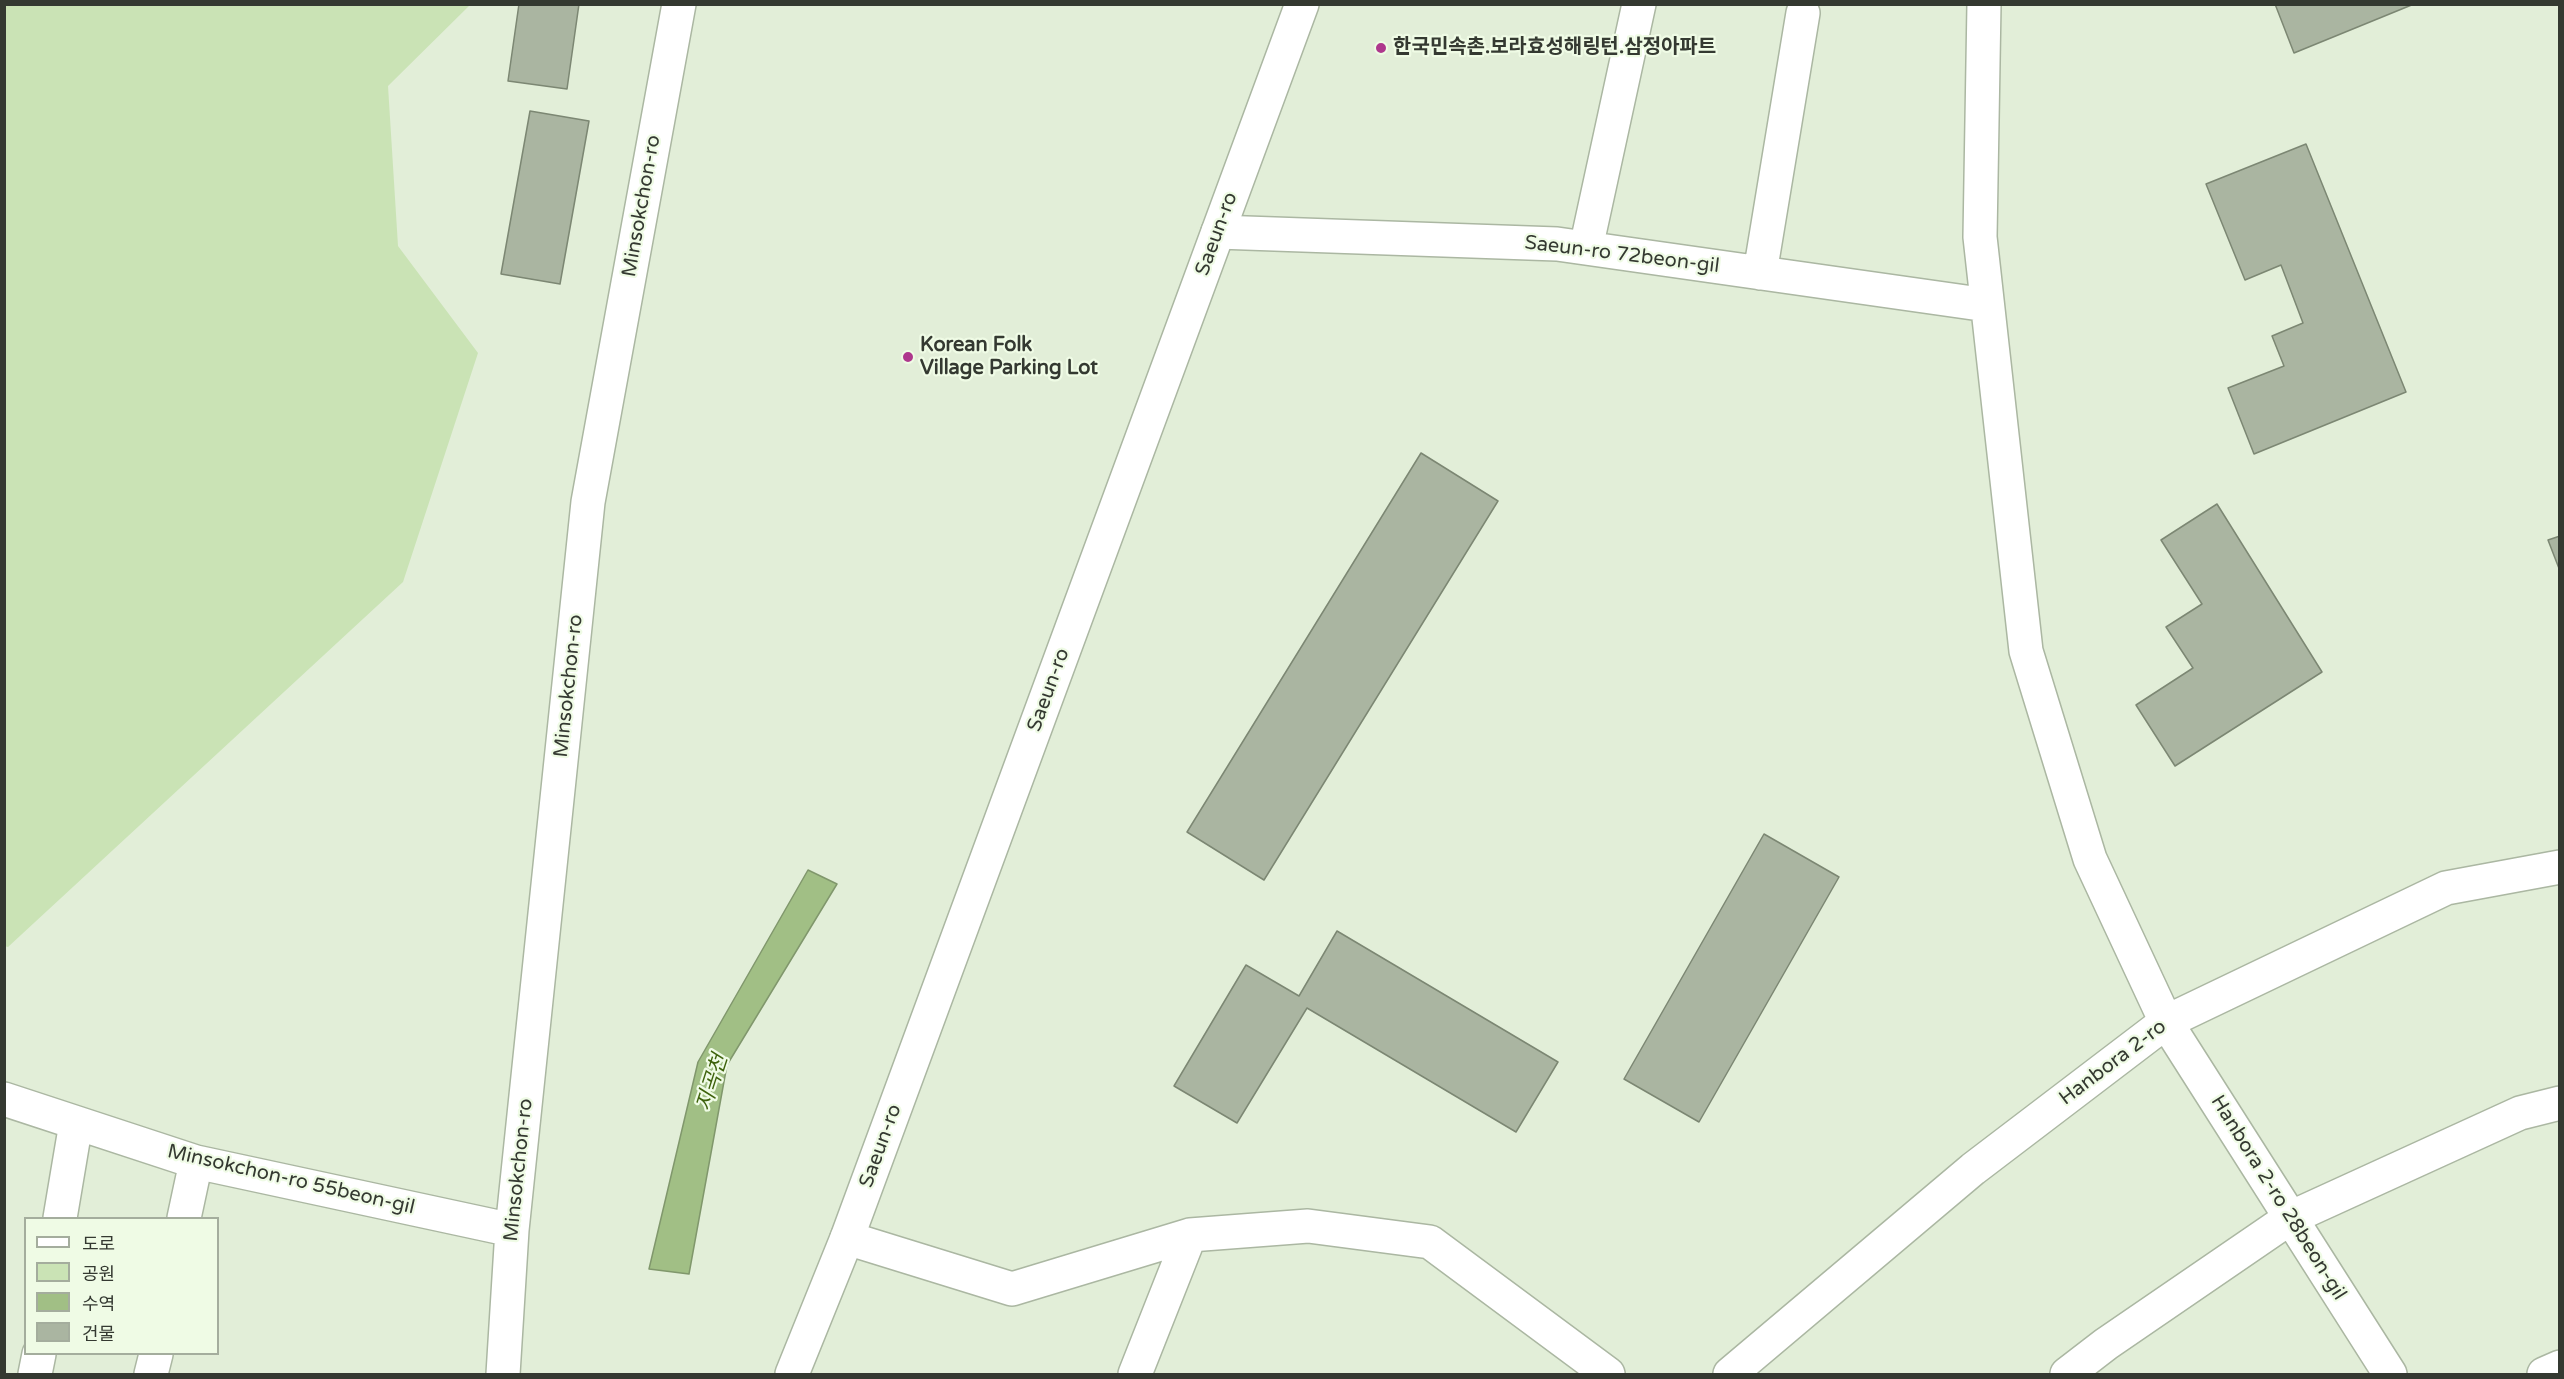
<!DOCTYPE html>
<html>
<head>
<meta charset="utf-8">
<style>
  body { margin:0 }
  #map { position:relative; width:2564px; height:1379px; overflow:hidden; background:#e2eed8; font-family:"Varela Round","Noto Sans KR",sans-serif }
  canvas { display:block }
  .frame { position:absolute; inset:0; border:6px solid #343931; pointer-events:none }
  .legend { position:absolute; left:24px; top:1217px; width:195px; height:138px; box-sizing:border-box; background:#effbe5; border:2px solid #a4ad9d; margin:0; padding:8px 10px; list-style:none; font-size:18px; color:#343931 }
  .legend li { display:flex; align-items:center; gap:12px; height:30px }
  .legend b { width:30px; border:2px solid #a4ad9d }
</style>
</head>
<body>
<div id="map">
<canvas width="2564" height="1379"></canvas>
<div class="frame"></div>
<ul class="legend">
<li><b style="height:8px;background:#fff"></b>도로</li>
<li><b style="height:16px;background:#cae3b5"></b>공원</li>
<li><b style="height:16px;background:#a1bf85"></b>수역</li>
<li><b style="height:16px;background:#aab5a1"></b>건물</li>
</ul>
</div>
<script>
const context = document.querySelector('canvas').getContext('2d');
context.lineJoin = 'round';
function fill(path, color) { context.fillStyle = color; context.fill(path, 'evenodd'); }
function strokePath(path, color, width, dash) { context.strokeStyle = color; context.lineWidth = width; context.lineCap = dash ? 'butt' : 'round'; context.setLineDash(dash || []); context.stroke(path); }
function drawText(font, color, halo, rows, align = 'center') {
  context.font = font + ' "Varela Round","Noto Sans KR",sans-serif'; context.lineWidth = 4.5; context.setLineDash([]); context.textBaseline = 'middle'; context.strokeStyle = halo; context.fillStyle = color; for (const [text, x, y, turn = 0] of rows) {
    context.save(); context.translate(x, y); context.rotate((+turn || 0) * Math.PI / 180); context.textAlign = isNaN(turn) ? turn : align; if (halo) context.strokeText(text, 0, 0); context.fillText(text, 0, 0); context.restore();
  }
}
const green = new Path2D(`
  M5,4L470,5L388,86L398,246L478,353L403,582L8,947L4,946Z`);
const water = new Path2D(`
  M808,870L837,884L727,1065L689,1274L649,1269L698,1062Z`);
const building = new Path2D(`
  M519,4H579L567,89L508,81Z
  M2275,4H2414L2294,53Z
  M530,111L589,121L560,284L501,274Z
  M2306,144L2406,392L2254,454L2228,388L2284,366L2272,336L2303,323L2281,265L2245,280L2206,184Z
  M1421,453L1498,501L1264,880L1187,832Z
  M2217,504L2322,672L2175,766L2136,705L2193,668L2166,627L2202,604L2161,540Z
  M2560,536V571L2548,540Z
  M1764,834L1839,877L1699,1122L1624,1079Z
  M1337,931L1558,1062L1516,1132L1307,1008L1237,1123L1174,1086L1246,965L1299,996Z`);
const minor = new Path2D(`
  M1984,4L1980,237L2026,651L2090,859L2166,1022L2390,1374
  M1218,232L1557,244L1987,305
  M1586,248L1639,4
  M1760,273L1803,13
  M4,1099L196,1162L512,1230
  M60,1218L76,1123
  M184,1218L196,1162
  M847,1238L1012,1289L1190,1235L1308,1226L1430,1242L1608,1374
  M35,1374L39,1354
  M151,1374L156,1354
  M503,1374L512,1230L588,502L679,4
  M1135,1374L1190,1235
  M1730,1374L1973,1169L2166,1022L2446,888L2560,867
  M2067,1374L2106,1344L2290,1218L2520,1113L2560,1103
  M2544,1374L2560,1367`);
const major = new Path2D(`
  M792,1374L847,1238L1302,4`);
const markers = [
  [1381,48,6,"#ae378d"],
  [908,357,6,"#ae378d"]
];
const poiNames = [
  ["한국민속촌.보라효성해링턴.삼정아파트",1393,48],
  ["Korean Folk",920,346],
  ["Village Parking Lot",920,369]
];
const streetNames = [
  ["Minsokchon-ro",642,206,-80],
  ["Saeun-ro",1217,234,-70],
  ["Saeun-ro 72beon-gil",1622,255,7],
  ["Minsokchon-ro",569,686,-84],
  ["Saeun-ro",1049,690,-70],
  ["Hanbora 2-ro",2113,1063,-37],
  ["Saeun-ro",881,1146,-70],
  ["Minsokchon-ro",519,1170,-84],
  ["Minsokchon-ro 55beon-gil",291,1180,13],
  ["Hanbora 2-ro 28beon-gil",2278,1198,58]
];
const waterNames = [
  ["지곡천",713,1083,-72]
];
fill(green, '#cae3b5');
fill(water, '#a1bf85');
strokePath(water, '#80976c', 1.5);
fill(building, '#aab5a1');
strokePath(building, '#7c8773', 1.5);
strokePath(minor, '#abb7a2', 36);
strokePath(major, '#abb7a2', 36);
strokePath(minor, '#fff', 33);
strokePath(major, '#fff', 33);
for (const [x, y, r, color] of markers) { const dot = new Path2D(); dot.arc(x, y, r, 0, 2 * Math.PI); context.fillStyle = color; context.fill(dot); strokePath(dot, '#effbe5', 2); }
drawText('bold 20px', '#343931', '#effbe5', poiNames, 'left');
drawText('20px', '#343931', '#effbe5', streetNames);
drawText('italic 21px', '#3e620c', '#effbe5', waterNames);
</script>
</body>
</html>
